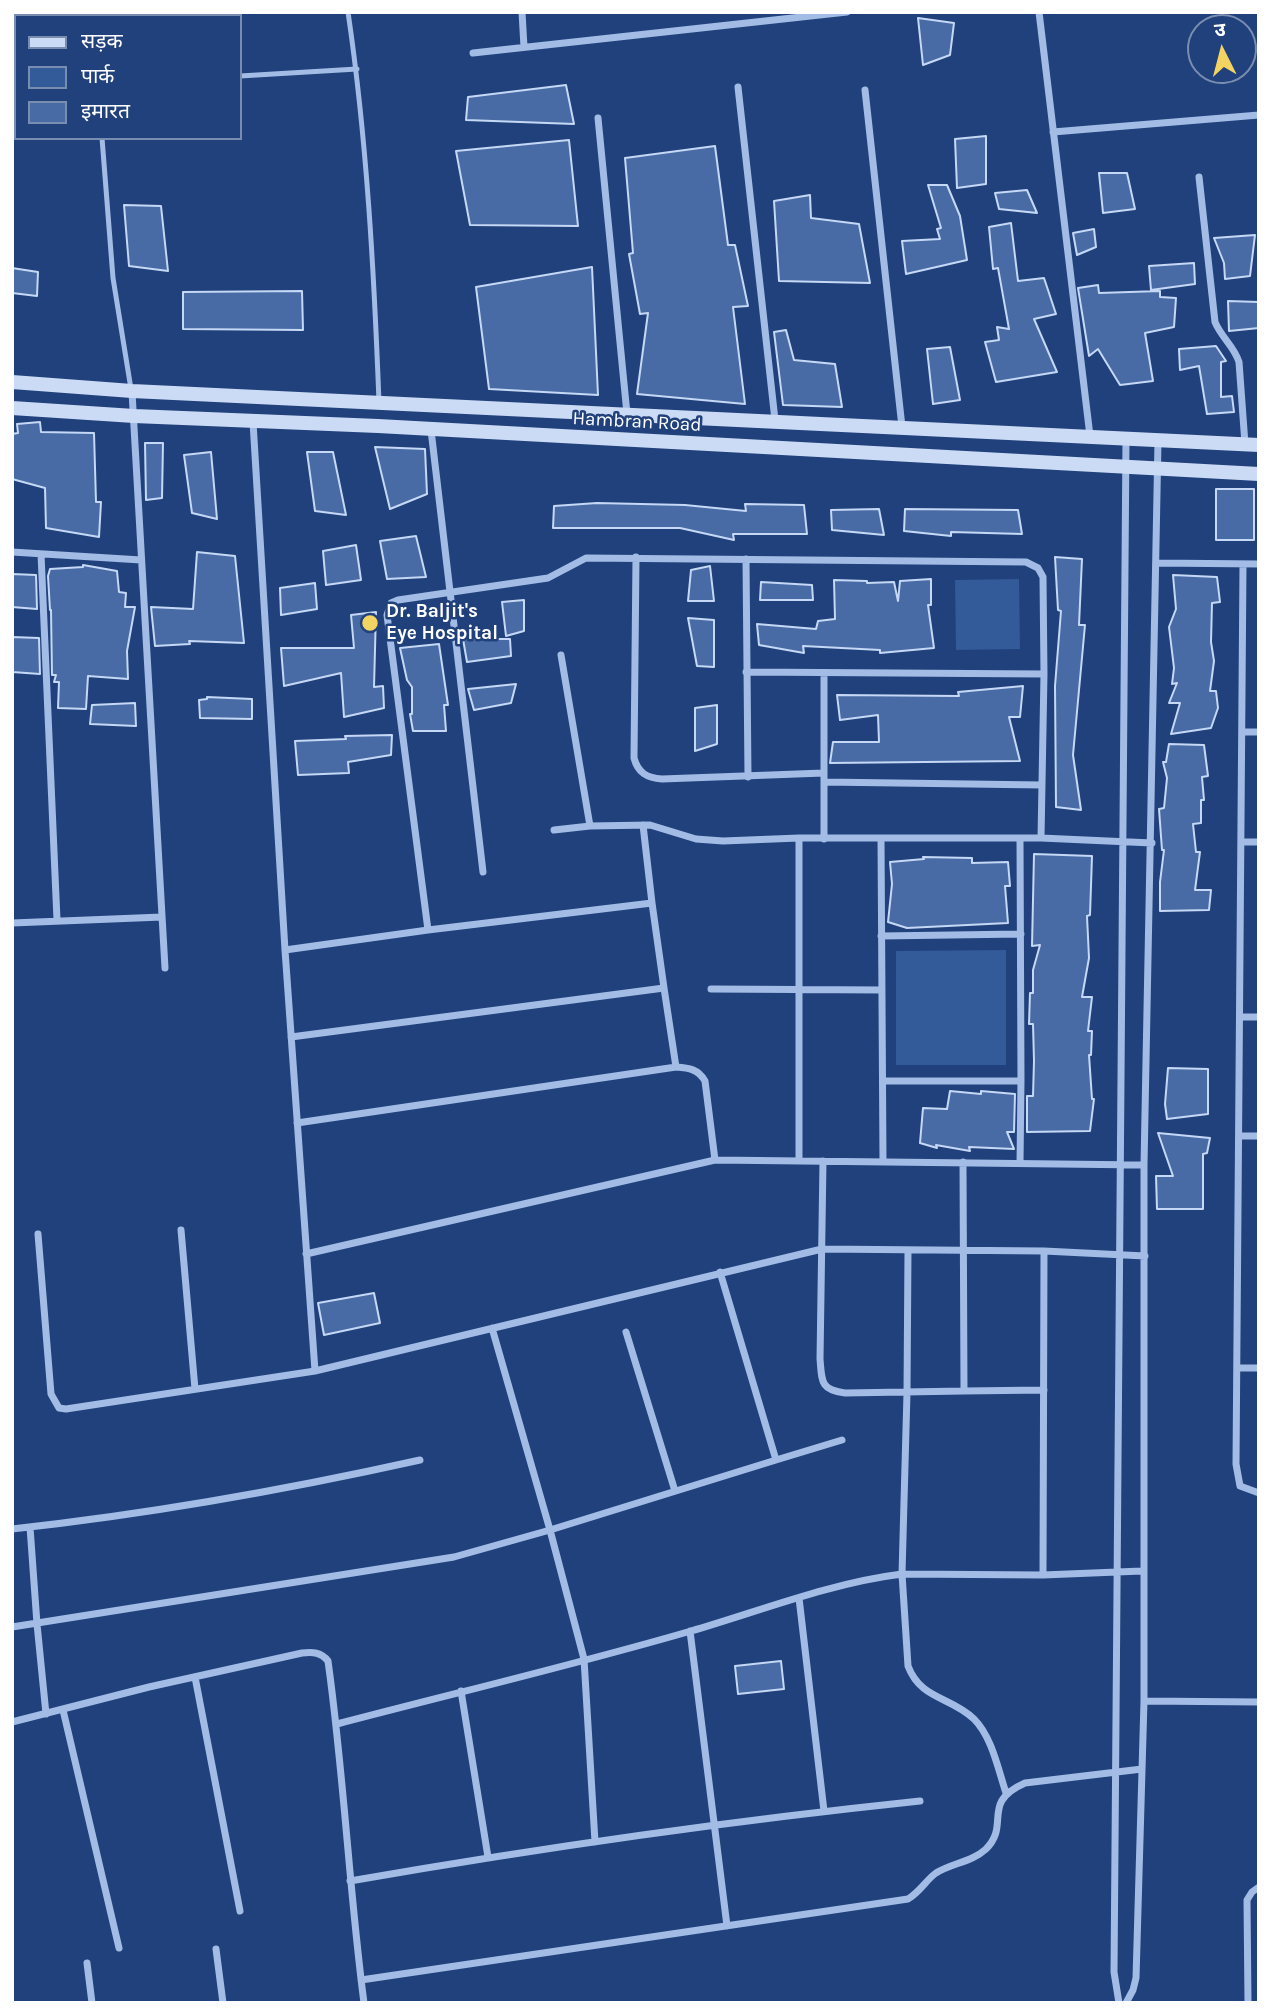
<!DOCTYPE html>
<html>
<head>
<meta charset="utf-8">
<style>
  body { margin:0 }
  #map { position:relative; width:1271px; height:2015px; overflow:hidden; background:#20417b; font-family:Karla,"Noto Sans Devanagari",sans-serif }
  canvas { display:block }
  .frame { position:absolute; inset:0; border:14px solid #fff; pointer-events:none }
  .legend { position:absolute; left:14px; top:14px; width:228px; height:126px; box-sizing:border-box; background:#20417b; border:2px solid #798db0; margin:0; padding:9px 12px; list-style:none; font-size:21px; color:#fff }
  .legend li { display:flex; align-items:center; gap:14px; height:35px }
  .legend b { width:35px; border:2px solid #798db0 }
  .north { position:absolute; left:1187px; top:14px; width:70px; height:70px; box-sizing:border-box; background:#20417b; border:2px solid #798db0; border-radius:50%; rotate:354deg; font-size:19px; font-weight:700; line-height:28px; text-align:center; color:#fff }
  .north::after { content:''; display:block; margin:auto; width:24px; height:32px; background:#f3d463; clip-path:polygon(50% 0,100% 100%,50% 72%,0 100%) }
</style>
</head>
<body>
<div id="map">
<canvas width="1271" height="2015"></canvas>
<div class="frame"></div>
<ul class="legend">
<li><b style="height:9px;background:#ccdbf5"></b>सड़क</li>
<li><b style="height:19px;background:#335a99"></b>पार्क</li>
<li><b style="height:19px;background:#496ba5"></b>इमारत</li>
</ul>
<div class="north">उ</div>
</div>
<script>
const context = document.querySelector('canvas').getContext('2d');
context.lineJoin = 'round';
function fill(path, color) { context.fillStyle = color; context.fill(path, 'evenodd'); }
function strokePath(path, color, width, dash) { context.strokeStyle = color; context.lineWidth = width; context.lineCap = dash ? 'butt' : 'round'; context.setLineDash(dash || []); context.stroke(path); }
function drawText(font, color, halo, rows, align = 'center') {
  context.font = font + ' Karla,sans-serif'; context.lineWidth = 5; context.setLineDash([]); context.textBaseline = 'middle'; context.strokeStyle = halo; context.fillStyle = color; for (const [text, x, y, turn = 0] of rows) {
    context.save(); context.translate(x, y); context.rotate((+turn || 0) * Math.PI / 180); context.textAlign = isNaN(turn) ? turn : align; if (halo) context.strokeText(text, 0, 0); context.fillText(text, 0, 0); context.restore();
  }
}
const green = new Path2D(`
  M1019,579L1020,649L956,650L955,580Z
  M1006,950V1065H896V951Z`);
const building = new Path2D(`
  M918,18L954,23L950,55L923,65Z
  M566,85L574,124L466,120L468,97Z
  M986,136V184L957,188L955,139Z
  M569,140L578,226L470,225L456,151Z
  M715,146L728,245H735L748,306L733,307L745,404L637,394L648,313L640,314L629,254L633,253L625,158Z
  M1099,173H1127L1135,209L1103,213Z
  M928,185H947L960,216L967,260L906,274L902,241L940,239L937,229L941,228Z
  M1027,190L1037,213L999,209L995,193Z
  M810,195L811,218L859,224L870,283L779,281L774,201Z
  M124,205L161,206L168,271L129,266Z
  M1011,223L1018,281L1044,278L1056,314L1034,319L1057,372L996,382L985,342L999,340L997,327L1009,329L998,268L993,269L989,227Z
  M1094,229L1096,247L1077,255L1073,233Z
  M1255,235L1250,276L1225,279L1224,263L1214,238Z
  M1194,263L1195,284L1151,290L1149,266Z
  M592,267L598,395L489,389L476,287Z
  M12,268L38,272L37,296L12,293Z
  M1098,285L1099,293L1160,291V297L1176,298L1174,327L1145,333L1153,381L1120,385L1098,349L1089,356L1078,288Z
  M302,291L303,330L183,329V292Z
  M1228,301L1259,302V328L1229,331Z
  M786,330L794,360L835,364L842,407L783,405L774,332Z
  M1216,346L1226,361L1221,362V397L1232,396L1234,412L1207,414L1199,366L1180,370L1179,349Z
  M950,347L960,400L933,404L927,349Z
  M40,422L41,432L94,433L96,502H101L99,537L46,528L45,488L12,479V434L18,433L17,424Z
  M145,443H163L162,498L146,500Z
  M375,447L425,449L427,494L390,509Z
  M211,452L217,519L192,513L184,455Z
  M307,452H333L346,515L315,511Z
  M1216,489H1254V540H1216Z
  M597,503L685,505L746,511L745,504L804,505L807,534H733L734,540L680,528H553L554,506Z
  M879,509L884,535L832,530L831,510Z
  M905,509L1018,510L1022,534L951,532V536L904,531Z
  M416,536L426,577L387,579L380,541Z
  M356,545L361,580L326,585L323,551Z
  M197,552L235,556L244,643L189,641L190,644L155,646L151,607L193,609Z
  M1055,557L1082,559L1079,625H1085L1073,755L1081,810L1056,807L1055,686L1061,611L1058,610Z
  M83,565L117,571L119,592L126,593L125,607H135L127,651L128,679L88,676L86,709L58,708L59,682H54L56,675H52L51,610H50L48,576L50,569L83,567Z
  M710,566L714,601H688L691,570Z
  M12,574L36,575L37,609L12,607Z
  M1173,575L1217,577L1220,602L1212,603L1211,642L1214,661L1210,691H1216L1218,708L1211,728L1171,734L1180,703H1169L1177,683L1172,684L1174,668L1169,627L1176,609Z
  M931,579V605H928L934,648L880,653V650L803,646L804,653L759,645L757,624L816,629L818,621L835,619L834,580L867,581V583L894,582L898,601L900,581Z
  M761,582L812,585L813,600H760Z
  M315,583L317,609L281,615L280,588Z
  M524,600V631L506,636L502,602Z
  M376,612L374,687L383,686L384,708L344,717L341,673L284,686L281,648H354L351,615Z
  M688,618L714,620V667L697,666Z
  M12,637L39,638L40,674L12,672Z
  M463,639H510L511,656L467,662Z
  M439,644L448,705H444L446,731H413L410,714H412V687L407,680L400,648Z
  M516,684L511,703L474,710L468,689Z
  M1023,686L1020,717H1009L1020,761L830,763L833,742H879L878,715L840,720L837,695L959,696L958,692Z
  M207,697L252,699V719L200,718L199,700L207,699Z
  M135,703L136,726L90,724L92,705Z
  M717,705V744L695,751V708Z
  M392,735L391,755L348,762L349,773L298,775L295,741L346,739L345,736Z
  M1169,744L1204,745L1208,776L1202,777L1204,800H1201V823L1193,824L1196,852H1200L1195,890H1211L1209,910L1160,911V882L1164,850H1162L1159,809L1164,808L1167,778L1163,762H1166Z
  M1034,854L1092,856L1090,915L1087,916L1089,958L1082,997H1092L1088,1031H1092L1091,1055H1089L1092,1099H1094L1090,1131L1027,1132V1096H1033L1034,1061L1033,1024H1029L1030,993H1033V970L1040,945L1032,946Z
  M923,857L972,858V863L1008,862L1010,886H1005L1008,923L907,928L888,922L892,884L890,862L924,859Z
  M1168,1068L1208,1069V1114L1167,1119L1165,1104Z
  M950,1091L981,1094V1091L1015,1094L1014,1132H1007L1014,1149L969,1147L970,1151L936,1145L937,1148L920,1143L923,1108L947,1109Z
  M1158,1133L1210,1138L1207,1153L1203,1154V1209H1157L1156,1176H1173Z
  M374,1293L380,1323L324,1335L318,1303Z
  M781,1661L784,1689L738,1694L735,1666Z`);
const service = new Path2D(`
  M348,12C367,141 374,272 379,402
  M240,76L357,69
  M12,94H16
  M102,138L113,278L131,389`);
const minor = new Path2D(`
  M522,12L524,47
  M1039,12L1090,436
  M473,53L847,12
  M738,87L775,420
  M865,90L902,427
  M598,118L627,414
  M1053,132L1259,115
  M1199,177L1215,322C1221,337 1234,346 1239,362L1245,444
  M132,392L165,968
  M253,422L285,950L428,930L387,615L391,603L398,600L548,578L586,558L1026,562L1038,568L1043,577L1044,674L1041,838
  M431,430L483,872
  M12,552L141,560
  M41,554L57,920
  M636,557L634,758C638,773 647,778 662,779L824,773
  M746,559L748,777
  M1157,563L1259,564
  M1243,564L1236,1464L1240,1486L1259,1493
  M561,655L590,826
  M746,672L1044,674
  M824,674V839
  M1242,732H1259
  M824,782L1042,785
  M554,830L590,826L650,825L696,839L723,841L799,838H1041L1152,843
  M881,838L883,1161
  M1241,842H1259
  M12,923L162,917
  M428,930L652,903L643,825
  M881,936L1021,934
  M285,950L315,1371L822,1249L1044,1251L1145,1256
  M664,988L676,1067
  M711,989L882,990
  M1240,1017H1259
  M291,1037L664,988L652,903
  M883,1081H1021L1020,838
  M297,1123L676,1067C689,1068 698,1069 705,1081L715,1160
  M1239,1136H1259
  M799,1161V838
  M823,1161L820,1359C822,1381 820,1390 845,1393L964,1391
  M963,1162L964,1391L1044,1390
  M1020,1163L1021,1081
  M181,1230L195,1389
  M38,1234L51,1394L59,1408L66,1409L315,1371
  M908,1250L907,1393L902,1574L908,1666C921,1700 950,1696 974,1719C992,1737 998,1769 1006,1793
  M306,1254L715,1160L1144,1165
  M720,1272L776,1460L842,1440
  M492,1328L550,1530L776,1460
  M626,1332L675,1491
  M1237,1368H1259
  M30,1527L37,1624L46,1714
  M12,1529C150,1514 285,1490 420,1460
  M1043,1575L1044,1251
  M799,1598L824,1811
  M12,1627L454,1557L550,1530L584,1659L595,1842
  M690,1631L727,1926
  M195,1677L240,1911
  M461,1691L488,1857
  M1144,1701L1259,1702
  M63,1710L119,1948
  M12,1722L149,1687L302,1653C313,1652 321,1652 328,1661C344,1775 349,1889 364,2003
  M337,1724C455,1693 574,1665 691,1631C760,1611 830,1583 902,1574L1043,1575L1142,1571
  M350,1881C539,1848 729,1821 920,1801
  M216,1949L223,2003
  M87,1963L92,2003
  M361,1980L908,1899C921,1891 926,1880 936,1873C952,1863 972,1862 986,1849C1011,1824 980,1803 1025,1783L1142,1769
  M1119,2003L1114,1972L1126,438
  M1126,2003L1133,1990L1136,1978L1144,1701V1165L1158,441
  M1248,2003L1247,1900L1252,1892L1259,1887`);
const secondary = new Path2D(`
  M12,382L132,391L1259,445
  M12,408L134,416L378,426L1259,474`);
const markers = [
  [370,623,9,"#f3d463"]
];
const streetNames = [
  ["Hambran Road",637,422,3]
];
const poiNames = [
  ["Dr. Baljit's",386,612],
  ["Eye Hospital",386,634]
];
fill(green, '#335a99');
fill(building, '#496ba5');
strokePath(building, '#c5d8f5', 2);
strokePath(service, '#a2bce6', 5);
strokePath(minor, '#a2bce6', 7);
strokePath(secondary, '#ccdbf5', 14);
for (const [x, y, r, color] of markers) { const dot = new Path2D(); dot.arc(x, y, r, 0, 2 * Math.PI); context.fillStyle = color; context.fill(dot); strokePath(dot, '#20417b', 2.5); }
drawText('19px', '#fff', '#20417b', streetNames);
drawText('bold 19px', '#fff', '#20417b', poiNames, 'left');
</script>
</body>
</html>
